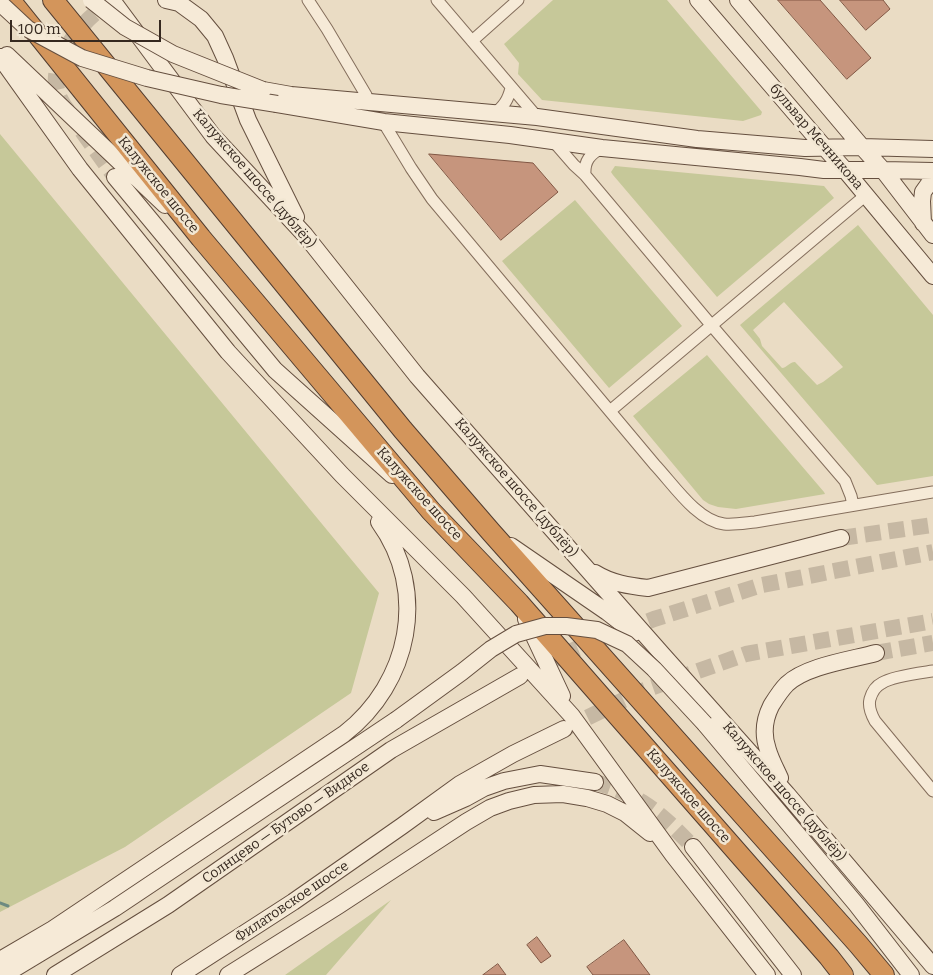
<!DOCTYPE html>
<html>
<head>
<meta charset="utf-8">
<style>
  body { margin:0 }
  #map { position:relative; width:933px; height:975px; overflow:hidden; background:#eadcc4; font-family:Bitter,serif }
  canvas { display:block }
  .scale { position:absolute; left:10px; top:20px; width:151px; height:22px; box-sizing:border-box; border:2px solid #35281f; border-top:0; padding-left:6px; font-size:15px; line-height:18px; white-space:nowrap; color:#35281f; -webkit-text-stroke:4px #f2e7d3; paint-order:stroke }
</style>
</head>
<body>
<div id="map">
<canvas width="933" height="975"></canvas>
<div class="scale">100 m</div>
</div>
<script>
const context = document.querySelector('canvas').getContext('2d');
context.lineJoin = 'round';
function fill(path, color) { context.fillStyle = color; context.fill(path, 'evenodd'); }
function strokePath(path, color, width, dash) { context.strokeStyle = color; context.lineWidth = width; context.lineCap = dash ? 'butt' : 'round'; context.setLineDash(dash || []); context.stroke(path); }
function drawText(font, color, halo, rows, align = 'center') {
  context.font = font + ' Bitter,serif'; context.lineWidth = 5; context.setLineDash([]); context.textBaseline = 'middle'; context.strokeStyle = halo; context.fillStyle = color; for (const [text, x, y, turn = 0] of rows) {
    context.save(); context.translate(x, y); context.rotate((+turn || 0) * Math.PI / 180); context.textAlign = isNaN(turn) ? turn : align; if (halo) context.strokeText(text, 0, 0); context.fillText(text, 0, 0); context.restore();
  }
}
const green = new Path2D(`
  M553,0H667L762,112L761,115L743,121L542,100L518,74L519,63L504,44Z
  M0,134L379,593L351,693L125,847L0,912Z
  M615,166L824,186L834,198L717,297L613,175L611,172Z
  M575,200L682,326L609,388L502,261Z
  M858,225L933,315V476L877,485L740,325ZM784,302L843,367L823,382L817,385L795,362C789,362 787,368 782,368L762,346L760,339L753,330Z
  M707,355L824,492L825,494L736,509L718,507L709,504L703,500L633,416Z
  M391,900L326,975H285Z`);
const stream = new Path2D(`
  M0,903L8,906`);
const building = new Path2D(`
  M778,0H820L871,58L847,79Z
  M840,0H883L890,9L866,30Z
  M429,154L533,163L558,192L501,240Z
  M537,937L551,956L541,963L527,945Z
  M624,940L650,975H593L587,967Z
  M498,964L506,975H483Z`);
const secondaryTunnel = new Path2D(`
  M68,111C61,102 57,94 56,83C53,59 83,19 104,7C107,5 111,4 114,2
  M82,131L115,177
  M841,538L933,525
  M626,630L654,619L762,585L933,552
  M876,653L933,643
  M520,676L576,649L600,639
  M566,728L642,691L746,654L933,621
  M595,782C611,787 628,793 642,802C661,814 677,830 693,847`);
const street = new Path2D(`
  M308,0L327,29L366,95
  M437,0L537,117
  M472,41L518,0
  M494,114C504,106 508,100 511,88
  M385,125L411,168L432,199L655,465C673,484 697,521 724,524C734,525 745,523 755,522L933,492
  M554,142L574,165L585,175L712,326L845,481L851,496L853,505
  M585,175C584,161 590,154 602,148
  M610,411L866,195
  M933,671C920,673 893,676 882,683C876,686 872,692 870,699C868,707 871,714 875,721L933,791`);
const secondary = new Path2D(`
  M112,0L213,136L305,235L417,376L662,654L787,794L933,966
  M166,0L179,3L201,19L215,36L225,58L248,120L296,217
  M698,0L825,148L845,170L933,276
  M738,0L862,147L883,170L933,235
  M7,55L165,205
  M0,57L80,169L228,352L342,475L463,596L572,716L673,855L767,975
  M263,90L291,95L537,117L697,139L805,148L862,147L933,149
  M277,104L384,122L510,135L602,148L800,167L824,170H883L933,171
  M115,177L275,370L392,475
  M923,223L922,201L923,192L933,178
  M511,546L607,612L634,633
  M595,573C611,583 629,586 648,588L841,538
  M526,619L562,696
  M705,724L856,904L911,975
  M780,778C776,769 771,760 768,750C763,736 764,720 771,706C776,698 780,691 787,684C806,666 850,660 876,653
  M434,812L466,798L484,788L504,781L540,774L595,782
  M693,847L793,975
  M0,960L53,929L344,734C410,683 429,591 379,522
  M4,975L115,908L396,720
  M55,975L168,905L391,750L520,676
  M180,975L293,902L402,826L460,784L513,754L564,729
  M228,975L338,906L466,822L490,808L509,801L534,795L563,794L587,798L607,804L625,813L650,833`);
const highway = new Path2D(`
  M10,0L201,238L431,511L519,603L829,957L843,975
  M53,0L403,430L491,532L858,944L884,975`);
const secondaryBridge = new Path2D(`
  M91,0L125,27L173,54L263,90
  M0,3L28,29L82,58L147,78L221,95L277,104
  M396,720L462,672L491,649L516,634L545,626H566L597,630L627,644L654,669L705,724`);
const streetNames = [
  ["бульвар Мечникова",816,137,49],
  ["Калужское шоссе (дублёр)",254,179,49],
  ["Калужское шоссе",158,185,51],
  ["Калужское шоссе (дублёр)",516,488,49],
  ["Калужское шоссе",419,494,48],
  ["Калужское шоссе (дублёр)",784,792,49],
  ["Калужское шоссе",688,796,49],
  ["Солнцево — Бутово — Видное",286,823,-35],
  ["Филатовское шоссе",292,902,-34]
];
fill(green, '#c6c899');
strokePath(stream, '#6d8b81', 3);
fill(building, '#c6957d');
strokePath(building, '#815744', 1);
strokePath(secondaryTunnel, '#c6b8a3', 16, [16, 8]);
strokePath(street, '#846e5c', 13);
strokePath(secondary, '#654f3f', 18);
strokePath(highway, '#523d30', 22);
strokePath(street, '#f6ead7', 11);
strokePath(secondary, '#f6ead7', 16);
strokePath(highway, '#d3955b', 20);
strokePath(secondaryBridge, '#654f3f', 18, []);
strokePath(secondaryBridge, '#f6ead7', 16);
drawText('14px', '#35281f', '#f2e7d3', streetNames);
</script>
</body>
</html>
